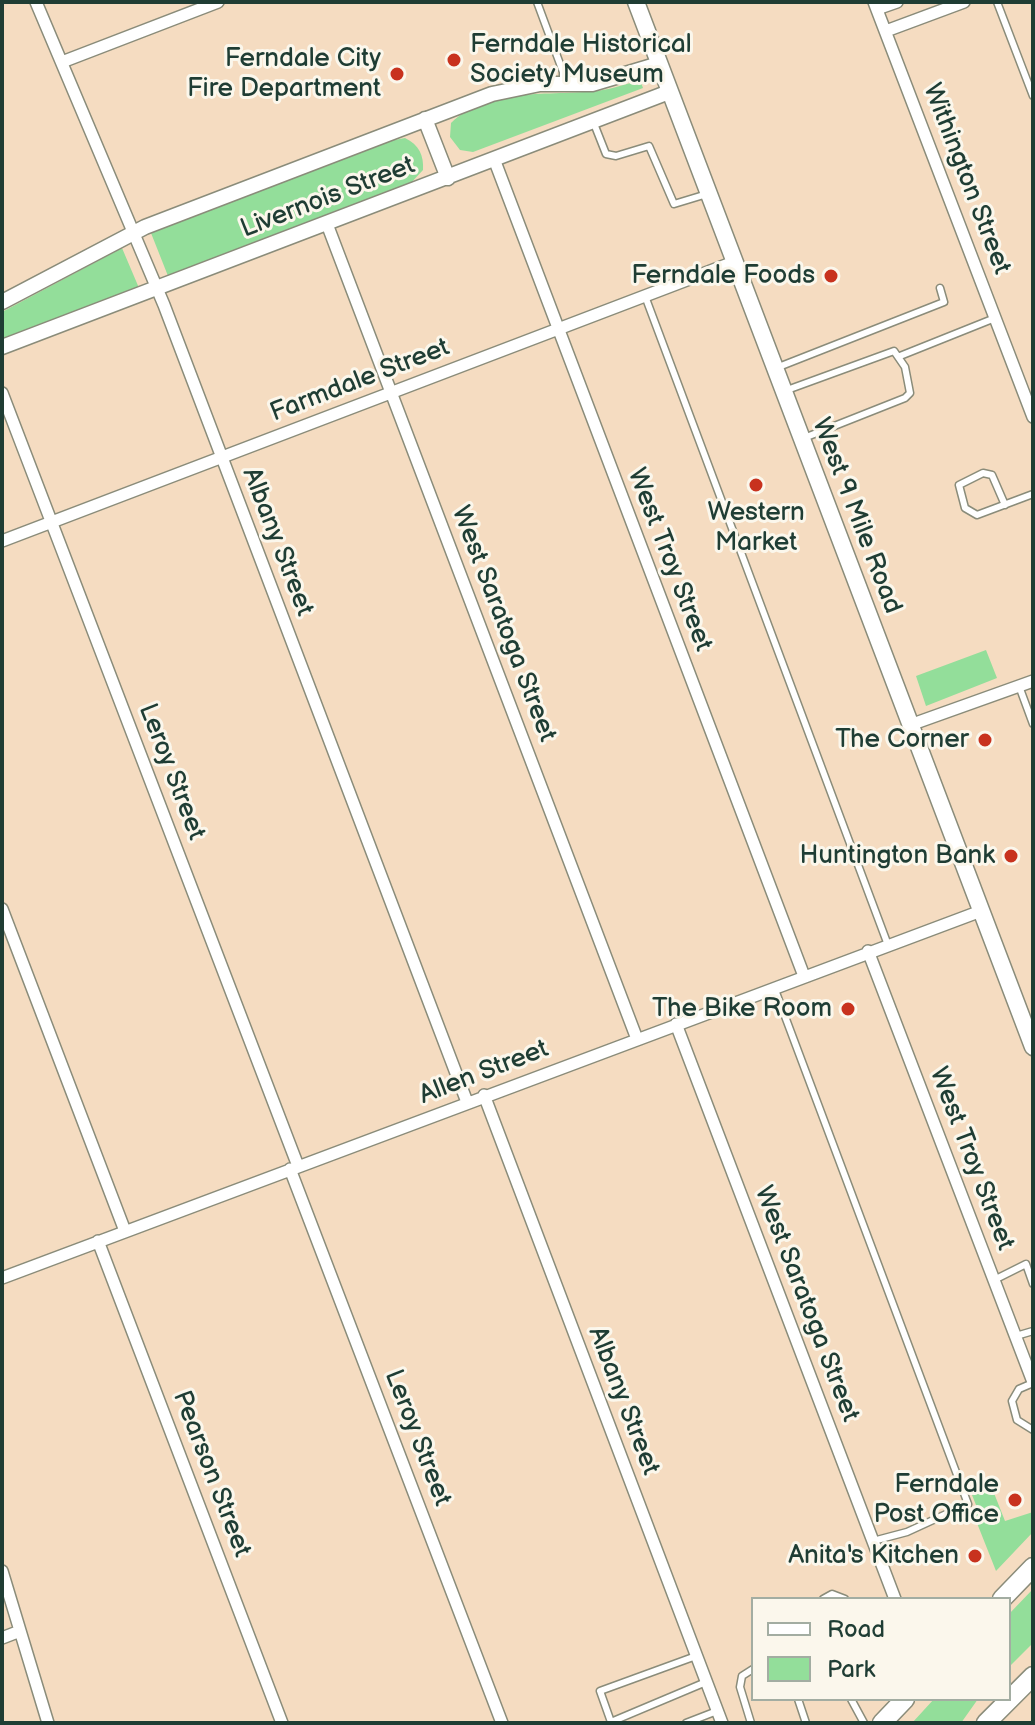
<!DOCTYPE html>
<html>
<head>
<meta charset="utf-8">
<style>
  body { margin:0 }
  #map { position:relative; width:1035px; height:1725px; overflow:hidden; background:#f5dcc1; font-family:"Balsamiq Sans",sans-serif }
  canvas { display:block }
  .frame { position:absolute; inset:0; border:4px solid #1f3d34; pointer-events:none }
  .legend { position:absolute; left:751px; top:1597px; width:260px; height:104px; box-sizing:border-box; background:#fbf7ec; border:2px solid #a3ada2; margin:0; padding:10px 14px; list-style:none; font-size:24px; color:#1f3d34 }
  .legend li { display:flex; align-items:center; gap:16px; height:40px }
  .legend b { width:40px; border:2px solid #a3ada2 }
</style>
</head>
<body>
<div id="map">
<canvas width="1035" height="1725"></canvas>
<div class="frame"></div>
<ul class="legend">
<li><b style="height:10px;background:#fff"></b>Road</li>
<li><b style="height:22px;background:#93de9a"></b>Park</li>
</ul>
</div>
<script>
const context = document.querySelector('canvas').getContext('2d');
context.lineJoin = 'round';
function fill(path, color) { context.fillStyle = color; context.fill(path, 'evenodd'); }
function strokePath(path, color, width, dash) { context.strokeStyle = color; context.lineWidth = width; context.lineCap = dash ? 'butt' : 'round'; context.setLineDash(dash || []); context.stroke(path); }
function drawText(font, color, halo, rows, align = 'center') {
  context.font = font + ' "Balsamiq Sans",sans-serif'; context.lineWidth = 6; context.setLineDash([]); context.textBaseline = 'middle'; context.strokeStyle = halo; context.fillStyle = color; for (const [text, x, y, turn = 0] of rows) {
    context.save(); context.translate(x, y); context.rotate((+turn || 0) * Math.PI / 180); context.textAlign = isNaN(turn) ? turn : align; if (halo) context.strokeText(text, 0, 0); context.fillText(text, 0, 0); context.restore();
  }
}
const green = new Path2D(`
  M640,80L643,88L473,152L460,150L450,137L451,123C488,87 550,96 597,91C612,89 626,84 640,80Z
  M405,138C419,145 424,155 423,170L409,185L168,276L151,233L394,140Z
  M122,248L139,288L2,340V312Z
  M986,650L997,678L926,706L916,676Z
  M992,1488L1005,1521L1033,1512V1532L996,1571L973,1513L978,1510L972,1495Z
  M1033,1589V1643L1009,1667V1614Z
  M934,1699H978L961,1723H912Z`);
const service = new Path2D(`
  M537,2L563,72V84
  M997,2L1033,96
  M593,121L606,154L616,156L649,146L674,204L707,194
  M645,296L888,945
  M900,356L995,318
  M776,368L944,302L940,288
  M787,390L894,351L905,367L910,393L905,398L804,438
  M1005,505L992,475L983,473L959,485L965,508L977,515L1033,494
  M1019,686L1033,724
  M774,987L968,1504L907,1532L873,1541
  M994,1280L1026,1264L1033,1284
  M1016,1336L1033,1331
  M1033,1383L1019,1389L1012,1401L1017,1420L1033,1430
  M823,1599L832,1594L845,1599
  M696,1656L600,1691L611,1722L706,1682
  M798,1699L806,1723
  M851,1699L864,1723
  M686,1723L717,1711
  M751,1723L740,1687L742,1676L753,1669`);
const minor = new Path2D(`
  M36,2L164,305L467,1102
  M874,2L1033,417
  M877,9L897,2
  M886,31L964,2
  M62,62L218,2
  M494,159L804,976
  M327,224L637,1039
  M2,393L298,1166
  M2,541L734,262
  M910,725L1033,681
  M2,909L125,1231
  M868,951L1033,1382
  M676,1024L895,1599
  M484,1095L722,1723
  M290,1169L502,1723
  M98,1241L282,1723
  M2,1278L981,911
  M2,1571L48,1723
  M2,1638L20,1631`);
const tertiary = new Path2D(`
  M425,119L448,178
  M2,302L145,227L492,94L540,84H592L659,64
  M2,347L669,92`);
const secondary = new Path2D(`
  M636,2L1033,1047`);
const primary = new Path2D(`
  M1002,1599L1033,1567
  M882,1723L905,1699
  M986,1723L1033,1676`);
const markers = [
  [454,60,8,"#c8321e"],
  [397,74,8,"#c8321e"],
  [831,276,8,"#c8321e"],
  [756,485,8,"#c8321e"],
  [985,740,8,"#c8321e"],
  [1011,856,8,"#c8321e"],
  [848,1009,8,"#c8321e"],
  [1015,1500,8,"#c8321e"],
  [975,1556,8,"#c8321e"]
];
const poiNames = [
  ["Ferndale Historical",470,45,"left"],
  ["Society Museum",470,75,"left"],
  ["Ferndale City",381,59],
  ["Fire Department",381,89],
  ["Ferndale Foods",815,276],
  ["Western",756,513,"center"],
  ["Market",756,543,"center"],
  ["The Corner",969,740],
  ["Huntington Bank",995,856],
  ["The Bike Room",832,1009],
  ["Ferndale",999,1485],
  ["Post Office",999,1515],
  ["Anita's Kitchen",959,1556]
];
const streetNames = [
  ["Withington Street",966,179,69],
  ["Livernois Street",328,198,-21],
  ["Farmdale Street",360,381,-21],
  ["West 9 Mile Road",856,516,69],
  ["Albany Street",277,542,69],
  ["West Troy Street",669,560,69],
  ["West Saratoga Street",503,624,69],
  ["Leroy Street",171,772,69],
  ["Allen Street",484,1073,-21],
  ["West Troy Street",971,1159,69],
  ["West Saratoga Street",806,1304,69],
  ["Albany Street",623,1401,69],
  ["Leroy Street",417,1438,69],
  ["Pearson Street",211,1474,69]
];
fill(green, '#93de9a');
strokePath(service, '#8a8c7a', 9);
strokePath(minor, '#8a8c7a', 14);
strokePath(tertiary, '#8a8c7a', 17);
strokePath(secondary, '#8a8c7a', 19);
strokePath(primary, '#8a8c7a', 21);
strokePath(service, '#fff', 6);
strokePath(minor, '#fff', 11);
strokePath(tertiary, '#fff', 14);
strokePath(secondary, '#fff', 16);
strokePath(primary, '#fff', 18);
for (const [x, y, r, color] of markers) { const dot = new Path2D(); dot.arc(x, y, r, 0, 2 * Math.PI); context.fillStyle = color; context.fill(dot); strokePath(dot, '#fbf7ec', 3); }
drawText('26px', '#1f3d34', '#fbf7ec', poiNames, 'right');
drawText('26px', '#1f3d34', '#fbf7ec', streetNames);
</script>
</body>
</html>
